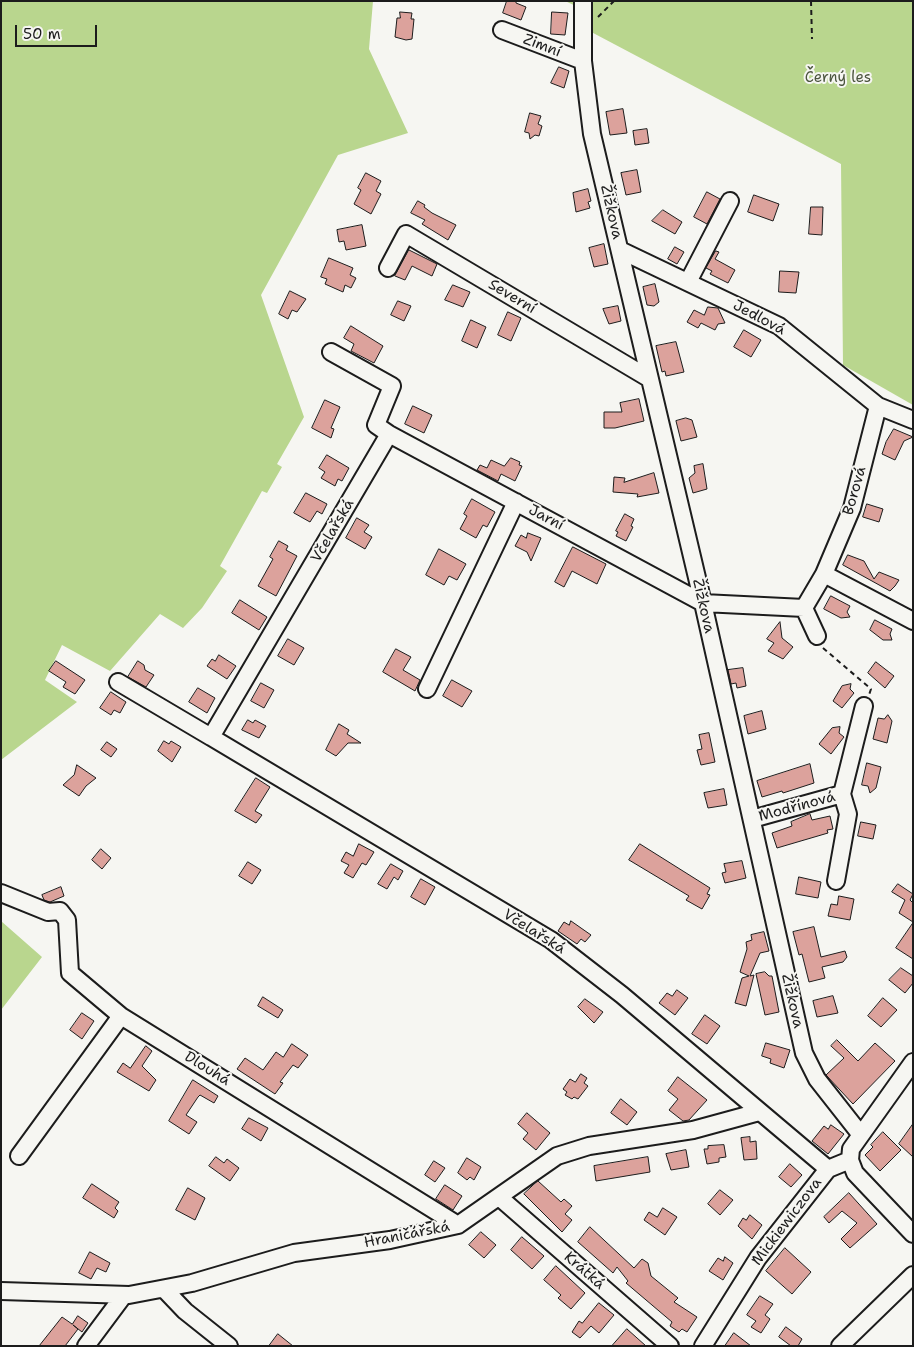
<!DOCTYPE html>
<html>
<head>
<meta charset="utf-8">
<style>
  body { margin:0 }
  #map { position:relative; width:914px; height:1347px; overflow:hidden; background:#f6f6f2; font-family:"Shantell Sans",sans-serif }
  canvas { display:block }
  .frame { position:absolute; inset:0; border:2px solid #1c1c1c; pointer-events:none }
  .scale { position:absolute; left:15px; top:25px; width:82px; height:22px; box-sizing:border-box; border:2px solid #1c1c1c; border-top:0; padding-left:6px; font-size:15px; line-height:18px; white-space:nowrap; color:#1c1c1c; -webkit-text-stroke:4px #f6f6f2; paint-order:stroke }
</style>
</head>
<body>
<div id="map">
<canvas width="914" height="1347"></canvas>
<div class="frame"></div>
<div class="scale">50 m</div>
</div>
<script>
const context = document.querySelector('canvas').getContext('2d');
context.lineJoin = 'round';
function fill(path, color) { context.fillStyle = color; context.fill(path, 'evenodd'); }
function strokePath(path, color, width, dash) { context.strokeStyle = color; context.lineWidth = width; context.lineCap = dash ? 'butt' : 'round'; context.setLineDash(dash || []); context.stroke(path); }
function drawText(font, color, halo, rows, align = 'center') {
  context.font = font + ' "Shantell Sans",sans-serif'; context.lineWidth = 4; context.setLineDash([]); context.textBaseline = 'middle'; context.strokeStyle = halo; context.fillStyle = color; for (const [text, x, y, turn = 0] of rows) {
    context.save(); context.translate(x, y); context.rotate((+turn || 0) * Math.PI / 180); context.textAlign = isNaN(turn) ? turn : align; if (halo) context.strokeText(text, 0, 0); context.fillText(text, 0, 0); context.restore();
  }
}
const green = new Path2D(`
  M1,1H373L369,49L408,133L338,155L261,295L304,417L277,464L282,467L267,493L262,491L220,566L227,571L202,608L183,628L160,614L110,671L62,645L45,680L77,702L1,760Z
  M565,1H913V405L843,365L841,164L578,25V7Z
  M1,921L42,957L1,1010Z`);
const building = new Path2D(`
  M507,1H516V3L526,7L521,20L503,13Z
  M400,12L412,13L411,19H414L412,39L406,40L395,37L397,18H400Z
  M552,12L568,13L565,35L551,34Z
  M559,67L569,71L564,88L551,83Z
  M623,109L627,133L610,135L606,112Z
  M530,113L541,116L538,124L542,126L539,136L535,135L530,139L529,133L525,132Z
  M647,129L649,143L635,145L633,131Z
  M637,170L641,192L626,195L621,173Z
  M366,173L381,181L376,191L381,194L371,214L354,204L361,190L358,188Z
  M588,189L591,201L588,202L590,208L576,212L573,193Z
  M707,192L720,199L707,224L694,217Z
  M754,195L779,204L773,221L748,212Z
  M418,201L425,205L424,207L432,213L456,225L448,240L422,224L425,220L411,213Z
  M811,207H823L822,235L809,234Z
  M663,210L682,222L675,234L652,221Z
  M362,225L366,246L346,250L344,241L339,242L337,230Z
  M604,244L608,264L594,267L589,248Z
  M675,247L684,252L677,264L668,259Z
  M409,250L437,264L432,276L412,266L405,280L395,276Z
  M716,251L719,252L715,259L735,270L728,283L710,274L712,271L706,268Z
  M329,258L353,268L350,275L356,278L351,288L345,285L343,292L325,284L327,279L321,277Z
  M780,271L799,272L796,293L779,292Z
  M655,284L659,302L654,306L647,305L643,287Z
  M453,285L470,292L463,307L445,300Z
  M290,291L306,299L297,312L292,310L288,319L279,314Z
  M398,301L411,306L404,321L391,315Z
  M618,306L621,321L609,324L603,309Z
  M708,307L718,308L725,323L718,324L715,330L701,323L698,328L687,322L694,310L704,315Z
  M508,312L521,318L511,341L498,335Z
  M471,320L486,327L477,348L462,341Z
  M351,326L383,346L374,363L351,351L354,344L344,338Z
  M744,330L761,340L751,357L734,347Z
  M676,342L684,372L666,376L665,371L662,372L656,346Z
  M639,399L644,421L615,428H604V412H622L620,403Z
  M325,400L340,407L331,428L334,429L331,438L312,428Z
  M413,406L432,415L424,433L405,424Z
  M686,418L692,420L697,437L681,441L676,421Z
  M894,429L913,437L904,441L895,460L882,454L886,442Z
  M327,455L349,468L342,481L338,479L335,486L321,478L325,472L319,468Z
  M511,458L520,462L519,465L522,466L515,481L501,474L498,481L477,470L480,465L487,468L491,460L504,466Z
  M703,464L707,489L693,493L689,478L695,473L694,466Z
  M654,473L659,493L637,497L638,494L613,492L614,477L625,478L624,482Z
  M306,493L327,504L322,514L317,511L310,522L294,513Z
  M472,499L495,512L487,527L483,525L476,538L460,529L467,516L464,514Z
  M867,504L883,509L879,522L863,517Z
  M625,514L634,519L631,526L633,527L626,541L616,536L618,532L616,531Z
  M357,518L369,525L364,532L372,537L365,549L346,538Z
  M528,533L541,538L531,561L527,552L515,546L521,535L526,538Z
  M279,541L288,546L286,550L297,556L276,596L258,586L273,559L270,557Z
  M573,547L606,564L597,584L572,571L564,587L555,582Z
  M439,549L466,564L457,580L449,576L444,585L426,575Z
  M848,555L864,561L874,579L879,572L899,580L895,586L890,591L843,565Z
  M831,596L850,606L847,612L850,617L841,618L824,609Z
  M240,600L267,617L259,630L232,613Z
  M875,620L892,629L890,634L892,640H883L870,630Z
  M780,622L782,638L793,647L783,659L768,651L774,643L767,639Z
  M288,639L304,648L294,665L278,656Z
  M396,649L411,657L403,670L420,680L415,691L383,672Z
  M219,655L236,666L227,679L207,666L212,659L215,661Z
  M56,661L85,680L75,694L63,687L66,682L49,671Z
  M138,661L144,665L145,670L154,675L146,687L128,677Z
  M876,662L894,676L885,688L868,673Z
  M743,668L746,686L737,688L736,683L731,684L728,670Z
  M452,680L472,691L462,707L443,696Z
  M261,683L274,690L264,708L251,701Z
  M851,684L850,689L854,693L842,708L833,701L842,686Z
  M198,688L215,698L207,713L189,702Z
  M111,692L126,702L120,713L114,710L111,715L100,708Z
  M762,711L766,729L748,734L744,716Z
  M888,715L892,721L887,743L873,739L878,718L884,719Z
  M248,720L253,723L255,720L266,726L259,738L242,730Z
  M339,724L349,730L347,734L361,743H348L336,756L326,750Z
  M840,727L839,733L844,737L831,754L819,744L832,728Z
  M709,733L715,762L701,765L697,750L702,749L699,735Z
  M164,741L169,744L171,741L181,747L172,762L158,751Z
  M107,742L117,749L111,757L101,750Z
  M867,763L881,767L876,788L870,793L868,786L862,785Z
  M810,764L814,783L783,793L782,791L762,797L757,781Z
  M77,765L96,778L86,786L79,796L63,785L74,775Z
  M256,778L270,787L255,811L262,815L256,823L235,811Z
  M724,789L727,805L708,808L704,793Z
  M810,814L812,820L830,816L833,829L827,830L828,833L777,848L772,833L792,826L791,822Z
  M861,822L876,825L873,839L858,836Z
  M359,844L374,852L366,865L362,863L353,878L344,873L349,865L341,861L346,852L353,856Z
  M640,844L710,888L707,894L710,895L702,909L686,900L689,896L629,860Z
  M101,849L111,858L102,869L92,860Z
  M742,861L746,878L725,883L722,873L726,872L724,864Z
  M248,862L261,870L252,884L239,876Z
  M391,864L403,871L398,880L394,877L387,889L378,884Z
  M799,877L821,882L818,898L796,894Z
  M421,879L435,887L425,905L411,897Z
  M898,884L913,894L910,900L913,903V922L899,913L905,900L892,892Z
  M61,887L64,896L50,902L44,900L42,895Z
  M839,896L854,899L850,920L828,916L831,904L837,905Z
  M571,921L591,935L585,942L581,939L577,944L558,931L564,922L569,925Z
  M913,923V959L896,948Z
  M814,927L821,957L845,951L847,957L843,962L822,967L825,978L809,982L802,954L799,955L793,932Z
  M764,932L769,951L760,953L750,976L754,975L746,1006L735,1003L742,978L749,976L740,972L747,949L746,942L752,940L751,935Z
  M901,968L913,976V983L905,993L889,980Z
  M765,972L769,976H772L779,1012L765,1015L756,974Z
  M677,990L688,998L675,1015L659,1003L667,993L672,996Z
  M833,996L838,1013L817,1017L813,1001Z
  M263,997L283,1010L278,1018L258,1006Z
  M883,998L897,1010L881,1027L868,1016Z
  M585,999L603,1012L594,1023L578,1007Z
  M82,1013L94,1021L82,1039L70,1030Z
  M705,1015L720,1026L707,1044L692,1034Z
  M837,1040L858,1061L875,1043L895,1061L853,1104L826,1075L844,1058L831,1046Z
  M766,1043L790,1050L784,1068L770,1063L771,1059L762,1056Z
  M292,1044L308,1055L298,1068L293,1065L280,1082L283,1083L275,1094L237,1069L245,1058L263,1070L276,1052L283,1057Z
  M146,1046L152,1051L142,1066L156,1080L149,1091L117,1072L123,1063L130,1068Z
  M581,1074L587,1078L584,1083L588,1086L578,1099L574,1097L572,1099L565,1095L567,1092L563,1089L570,1079L575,1082Z
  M678,1077L707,1100L689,1120L683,1121L669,1110L678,1099L668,1091Z
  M193,1080L218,1096L214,1103L200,1095L198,1097L186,1115L197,1122L189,1134L169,1121Z
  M621,1099L637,1112L627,1125L611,1113Z
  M527,1113L550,1133L536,1150L523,1139L528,1133L518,1124Z
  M249,1118L268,1128L261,1141L242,1129Z
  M913,1124V1157L899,1144Z
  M831,1125L844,1134L828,1154L812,1141L824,1126L828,1129Z
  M883,1132L901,1150L880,1171L865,1155L873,1147L871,1145Z
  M750,1137V1142L756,1141L757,1159L744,1160L741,1138Z
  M724,1145L726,1157L719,1158V1162L707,1164L704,1149H708V1146Z
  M686,1150L689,1167L671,1170L666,1154Z
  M216,1157L224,1163L227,1159L239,1168L230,1181L209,1166Z
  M648,1157L650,1172L596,1181L594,1166Z
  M467,1158L481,1167L474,1180L470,1177L467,1180L458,1173Z
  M434,1161L445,1168L435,1182L425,1175Z
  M790,1164L802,1175L791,1187L779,1177Z
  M538,1181L561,1202L564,1199L572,1206L565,1214L572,1220L562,1232L524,1194Z
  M92,1184L119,1202L115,1208L118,1211L114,1218L83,1198Z
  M445,1185L462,1196L453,1210L436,1199Z
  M188,1188L205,1198L195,1220L176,1210Z
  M720,1190L733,1200L720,1215L708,1204Z
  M849,1193L877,1224L850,1248L841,1239L857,1223L842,1211L829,1223L824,1217Z
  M663,1208L677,1217L665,1235L644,1220L649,1212L657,1217Z
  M750,1215L762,1225L752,1239L738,1226L743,1218L746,1220Z
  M590,1227L634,1268L642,1259L648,1263L651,1276L678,1298L674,1302L697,1317L687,1332L682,1329L679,1332L670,1326L672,1322L626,1283L628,1281L617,1267L613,1273L578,1242Z
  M481,1232L496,1245L484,1258L469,1245Z
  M522,1237L544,1256L532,1269L511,1250Z
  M785,1248L811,1272L792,1294L766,1271Z
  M90,1252L110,1263L106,1272L97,1268L91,1279L79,1273Z
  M725,1257L733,1263L723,1280L709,1271L718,1258L723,1261Z
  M556,1266L585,1293L571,1309L558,1298L561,1295L544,1280Z
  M760,1296L773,1304L765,1315L770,1319L761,1333L751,1327L756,1321L747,1315Z
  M599,1303L614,1315L599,1333L591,1326L580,1338L572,1332L579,1321L582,1323Z
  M78,1316L88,1323L82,1332L73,1325L78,1329L65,1346H39L62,1317L72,1324Z
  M786,1327L802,1339L798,1346H791L779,1337Z
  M627,1329L646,1346H612Z
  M734,1333L751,1346H725Z
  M278,1334L293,1346H269Z`);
const path = new Path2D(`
  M811,1L812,39
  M598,17L614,1
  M823,648L871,689L869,695`);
const minor = new Path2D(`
  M583,1V61L592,134L703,603L804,1053L817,1079L861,1135
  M502,30L583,61
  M620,250L779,326L878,406L913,420
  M388,268L406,234L650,379
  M688,282L730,201
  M331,352L392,386L376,425L389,434L703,603L804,608L824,574L852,508L878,406
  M389,434L211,737L551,940L622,995L828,1169
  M824,574L913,621
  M804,608L817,636
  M118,682L211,737
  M427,689L516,502
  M842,794L864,706
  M752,819L842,794L848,814L836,881
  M1,893L48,912L60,911L67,920L70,973L121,1016L458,1225
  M913,1062L851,1149L850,1160L855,1173L913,1234
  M19,1156L121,1016
  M499,1197L670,1346
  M164,1289L185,1311L229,1346
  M1,1291L129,1295L192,1283L294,1253L390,1240L458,1225L557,1156L589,1146L693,1130L759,1112
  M86,1346L124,1295
  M703,1346L758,1258L828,1169L850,1160
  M840,1346L913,1275`);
const streetNames = [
  ["Zimní",542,46,21],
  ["Žižkova",611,212,77],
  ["Severní",512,297,31],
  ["Jedlová",759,318,28],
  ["Borová",855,491,-74],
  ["Jarní",546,518,28],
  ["Včelařská",333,531,-60],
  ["Žižkova",703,606,77],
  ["Modřínová",797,807,-15],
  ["Včelařská",534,932,32],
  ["Žižkova",792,1001,77],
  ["Dlouhá",207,1069,32],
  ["Mickiewiczova",787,1222,-53],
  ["Hraničářská",407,1235,-11],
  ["Krátká",584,1271,41]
];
const parkNames = [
  ["Černý les",838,78]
];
fill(green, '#b9d68e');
fill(building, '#dca29c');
strokePath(building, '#1c1c1c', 1);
strokePath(minor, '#1c1c1c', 20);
strokePath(path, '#1c1c1c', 2, [5, 4]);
strokePath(minor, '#f6f6f2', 16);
drawText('15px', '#1c1c1c', '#f6f6f2', streetNames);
drawText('15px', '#4b543e', '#f6f6f2', parkNames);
</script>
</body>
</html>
